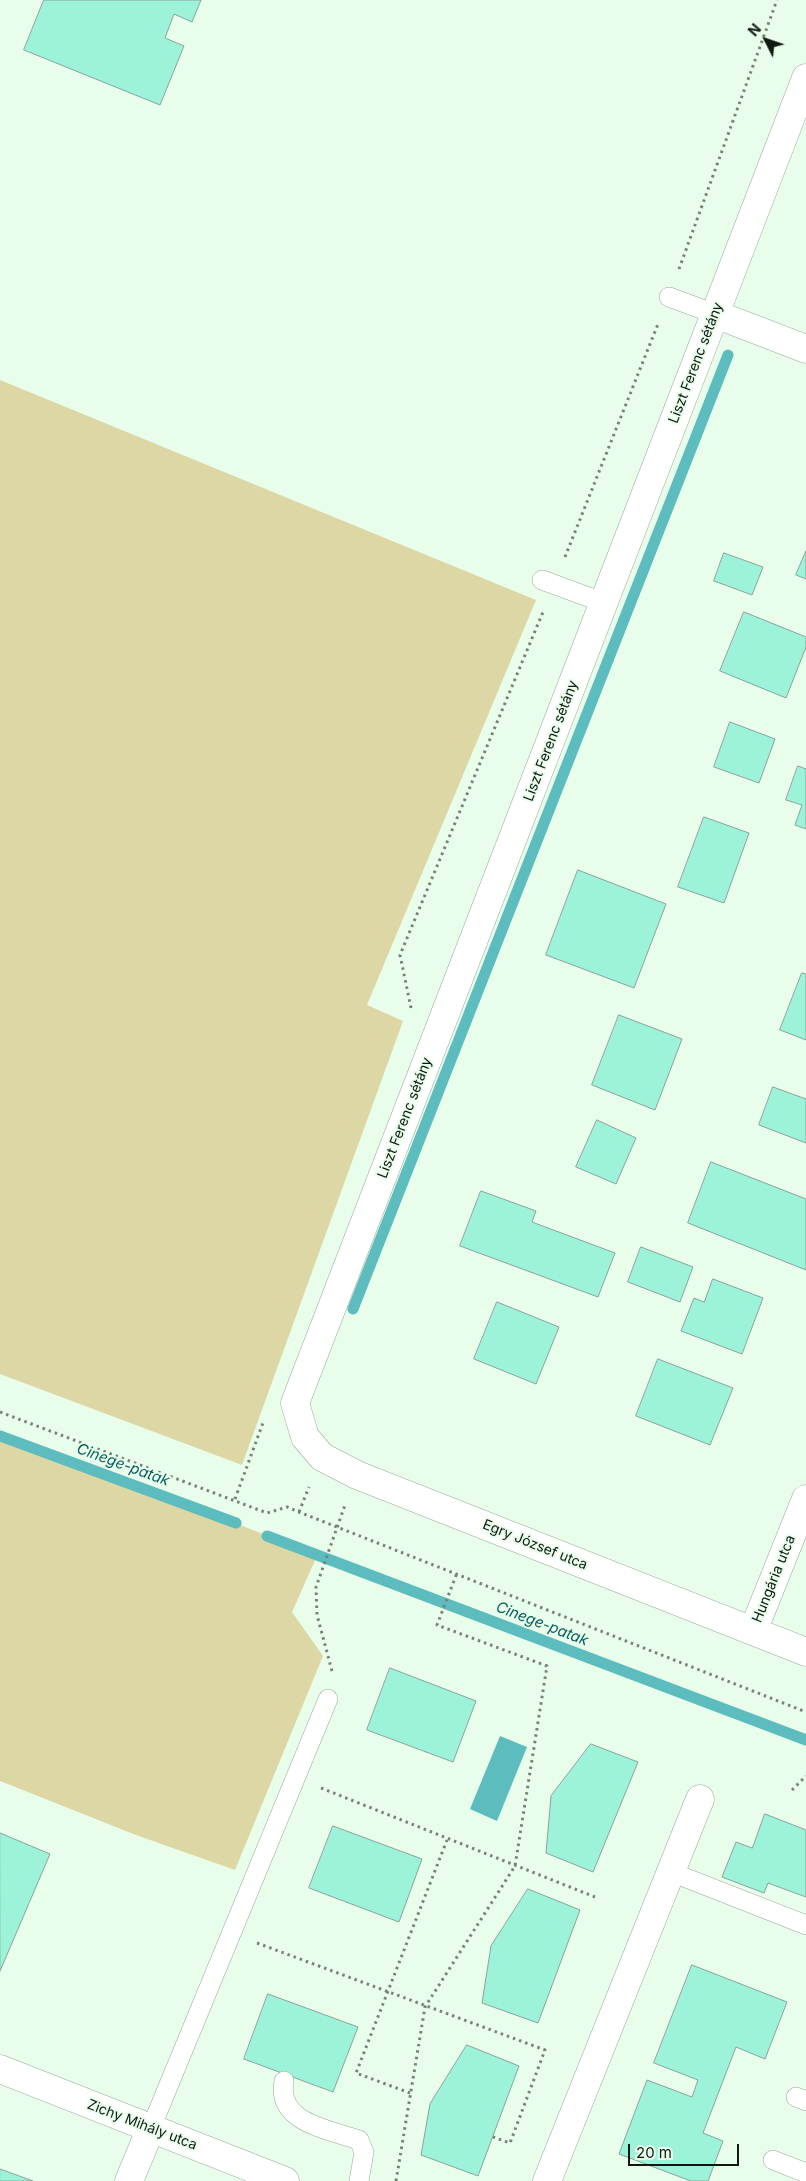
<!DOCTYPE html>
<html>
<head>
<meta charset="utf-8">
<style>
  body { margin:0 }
  #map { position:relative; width:806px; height:2181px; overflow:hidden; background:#e8feeb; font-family:Inter,sans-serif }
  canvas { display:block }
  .north { position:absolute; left:741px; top:15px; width:50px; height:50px; -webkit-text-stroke:4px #e8feeb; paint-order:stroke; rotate:311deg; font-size:14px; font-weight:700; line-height:20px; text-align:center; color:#111812 }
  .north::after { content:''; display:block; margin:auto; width:18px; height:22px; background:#111812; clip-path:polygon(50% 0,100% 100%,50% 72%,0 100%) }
  .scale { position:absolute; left:628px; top:2144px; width:111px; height:22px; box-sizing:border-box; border:2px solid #111812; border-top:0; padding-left:6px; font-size:15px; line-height:18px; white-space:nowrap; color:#111812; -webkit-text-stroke:4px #e8feeb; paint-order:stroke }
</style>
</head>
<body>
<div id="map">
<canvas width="806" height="2181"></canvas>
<div class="north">N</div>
<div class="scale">20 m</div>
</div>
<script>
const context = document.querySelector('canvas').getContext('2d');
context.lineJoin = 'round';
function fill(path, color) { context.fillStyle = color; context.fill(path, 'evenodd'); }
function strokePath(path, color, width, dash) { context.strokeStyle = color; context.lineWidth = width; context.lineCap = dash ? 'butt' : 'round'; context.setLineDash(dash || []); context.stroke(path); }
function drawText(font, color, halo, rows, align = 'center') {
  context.font = font + ' Inter,sans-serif'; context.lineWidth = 4; context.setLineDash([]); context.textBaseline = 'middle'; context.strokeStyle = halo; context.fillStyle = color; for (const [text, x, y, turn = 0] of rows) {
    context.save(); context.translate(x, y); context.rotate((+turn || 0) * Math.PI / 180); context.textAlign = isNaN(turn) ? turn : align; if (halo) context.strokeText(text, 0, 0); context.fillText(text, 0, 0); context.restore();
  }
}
const green = new Path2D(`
  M0,380L536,600L367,1005L403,1021L242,1465L0,1374Z
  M0,1441L223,1518L317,1556L292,1612L323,1656L235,1870L136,1835L0,1781Z`);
const water = new Path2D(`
  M500,1736L527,1747L497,1821L470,1809Z`);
const stream = new Path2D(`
  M353,1309L728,355
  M0,1436L236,1523
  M267,1536L806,1740`);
const building = new Path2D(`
  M44,0H201L192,22L174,14L165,38L184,46L160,105L24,50Z
  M806,551V579L796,575Z
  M724,553L763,567L752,595L714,581Z
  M744,612L806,637V647L786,698L720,671Z
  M730,722L775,739L759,783L714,767Z
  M798,766L806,769V829L795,825L802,805L786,800Z
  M704,817L749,833L724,903L678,887Z
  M578,870L666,904L634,988L546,955Z
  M802,973L806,974V1040L780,1030Z
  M619,1015L682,1039L655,1110L592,1085Z
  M773,1087L806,1099V1143L759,1125Z
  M597,1120L636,1138L616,1184L576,1167Z
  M711,1162L806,1199V1270L688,1223Z
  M481,1191L536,1211L532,1222L615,1253L598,1297L460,1246Z
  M641,1247L693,1267L680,1302L628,1282Z
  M713,1279L763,1298L742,1354L681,1331L694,1298L704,1302Z
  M497,1302L559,1327L536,1384L474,1359Z
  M658,1359L733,1388L710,1445L636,1416Z
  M390,1668L476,1701L453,1762L367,1730Z
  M591,1744L638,1762L593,1872L546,1853L551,1796Z
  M765,1814L806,1830V1897L768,1883L764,1893L722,1877L736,1842L752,1848Z
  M333,1826L422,1859L399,1922L309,1888Z
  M0,1833L50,1854L0,1971Z
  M528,1889L580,1910L538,2023L482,2003L491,1946Z
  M692,1965L787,2002L765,2059L736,2047L703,2133L723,2141L708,2181H691L619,2154L647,2080L692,2097L698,2080L654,2063Z
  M268,1994L358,2027L333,2092L244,2059Z
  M467,2045L519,2066L478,2176L421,2155L430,2104Z
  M0,2169L33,2181H0Z`);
const path = new Path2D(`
  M679,269L777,0
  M565,557L658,324
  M411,1008L400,955L543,612
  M0,1412L267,1513L287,1507L299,1512L806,1712
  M235,1499L264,1420
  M299,1512L309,1487
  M332,1671L317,1615L316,1587L345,1505
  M321,1788L595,1897
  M792,1790L806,1776
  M257,1943L545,2050L510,2143L493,2137
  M410,2093L356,2073L447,1840
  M396,2181L425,2007L515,1866L547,1666L437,1625L457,1573`);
const service = new Path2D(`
  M669,297L715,314
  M542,580L605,603
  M671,1872L806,1925
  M284,2081C276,2123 328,2129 359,2140L364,2152L359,2181
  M796,2097L806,2101
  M151,2128L328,1699
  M773,2160L806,2173`);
const minor = new Path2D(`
  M806,78L295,1403L305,1437L322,1457L357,1475L806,1652
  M715,314L806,349
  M753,1631L806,1499
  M0,2069L285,2181
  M129,2181L151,2128
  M547,2181L700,1799`);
const streetNames = [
  ["Liszt Ferenc sétány",696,363,-69],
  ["Liszt Ferenc sétány",551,741,-69],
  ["Liszt Ferenc sétány",405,1118,-69],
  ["Egry József utca",535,1545,22],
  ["Hungária utca",774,1579,-68],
  ["Zichy Mihály utca",142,2125,21]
];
const waterNames = [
  ["Cinege-patak",123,1465,20],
  ["Cinege-patak",542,1624,21]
];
fill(green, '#ddd7a5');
fill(water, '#5cbcbe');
strokePath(stream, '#5cbcbe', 11);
fill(building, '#9df3da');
strokePath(building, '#88a49b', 1);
strokePath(service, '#96aa99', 20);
strokePath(minor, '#96aa99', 29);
strokePath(path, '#768478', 3, [2.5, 4]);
strokePath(service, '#fff', 19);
strokePath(minor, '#fff', 28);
drawText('14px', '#111812', '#e8feeb', streetNames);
drawText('italic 15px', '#065d5f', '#e8feeb', waterNames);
</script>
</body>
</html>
